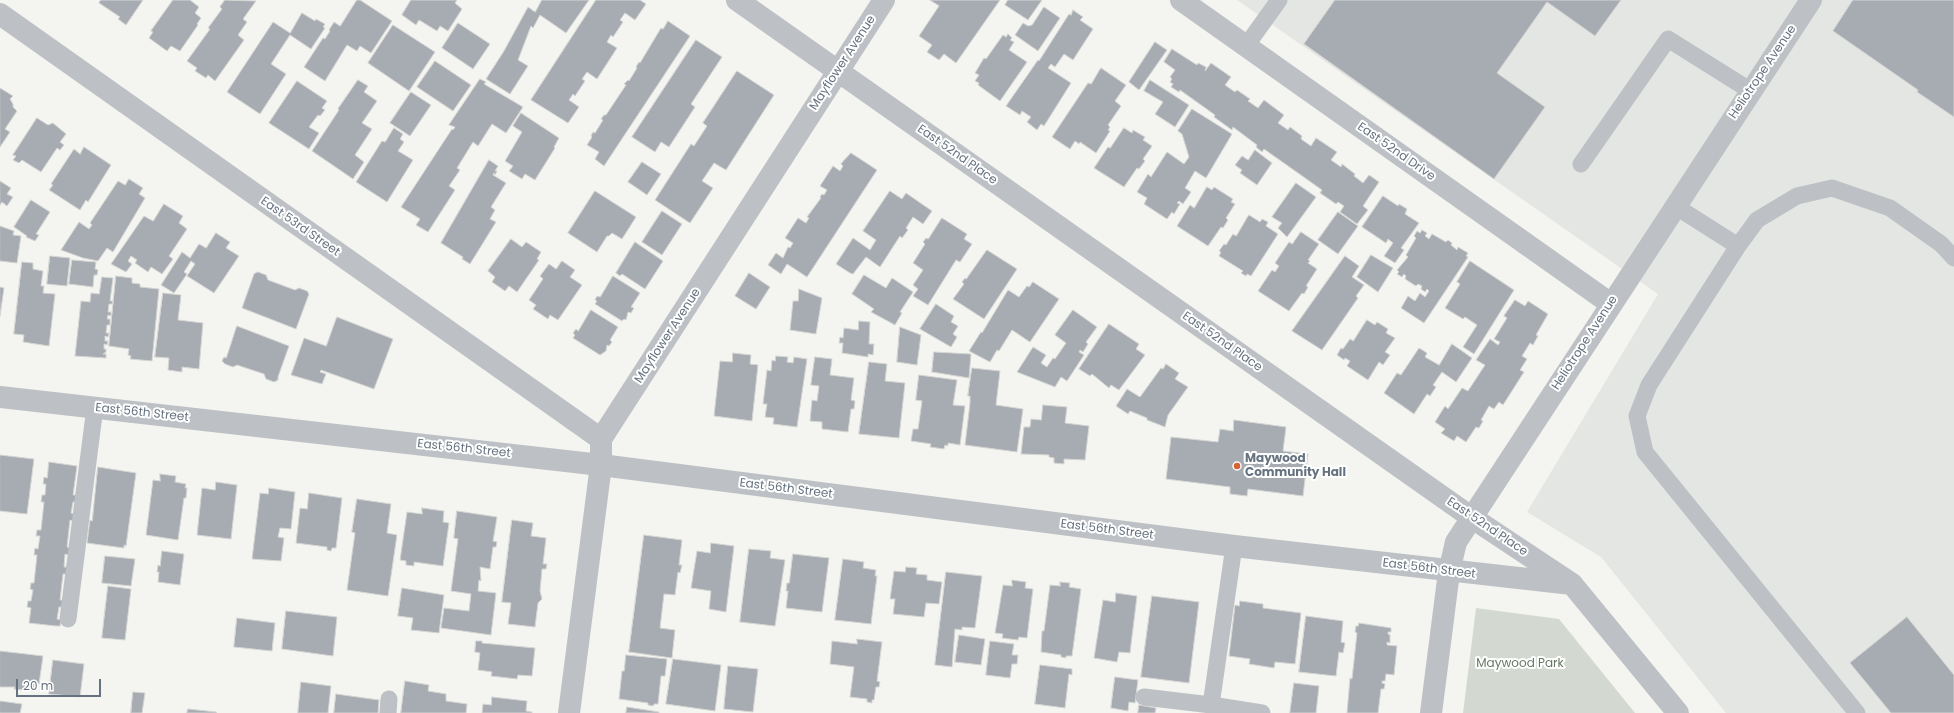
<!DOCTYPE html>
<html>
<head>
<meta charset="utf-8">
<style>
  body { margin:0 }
  #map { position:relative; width:1954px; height:713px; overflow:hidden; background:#f4f4f0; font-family:Poppins,sans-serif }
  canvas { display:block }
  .scale { position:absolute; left:16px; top:679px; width:85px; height:18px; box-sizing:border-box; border:2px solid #65727f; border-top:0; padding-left:5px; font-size:12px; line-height:14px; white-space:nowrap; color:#65727f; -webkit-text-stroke:3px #fff; paint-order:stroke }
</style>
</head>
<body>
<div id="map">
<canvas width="1954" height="713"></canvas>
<div class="scale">20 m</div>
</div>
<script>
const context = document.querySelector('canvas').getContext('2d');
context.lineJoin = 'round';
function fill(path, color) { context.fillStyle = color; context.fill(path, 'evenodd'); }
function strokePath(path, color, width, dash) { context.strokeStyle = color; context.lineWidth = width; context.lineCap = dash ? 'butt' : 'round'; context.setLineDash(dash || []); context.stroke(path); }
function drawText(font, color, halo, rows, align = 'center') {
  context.font = font + ' Poppins,sans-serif'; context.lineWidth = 4; context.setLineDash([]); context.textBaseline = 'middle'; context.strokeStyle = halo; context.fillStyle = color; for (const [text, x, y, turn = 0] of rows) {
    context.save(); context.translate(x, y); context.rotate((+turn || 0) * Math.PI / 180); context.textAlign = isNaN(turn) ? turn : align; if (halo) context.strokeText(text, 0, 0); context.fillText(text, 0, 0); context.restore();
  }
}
const built = new Path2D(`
  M1237,0H1954V713H1726L1601,557L1527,512L1658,294Z`);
const green = new Path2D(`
  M1476,608L1559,619L1635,713H1463Z`);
const building = new Path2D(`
  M101,0H143L126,25L118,19L120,17L99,3Z
  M173,0H190L199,7L195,13L201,18L197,24L198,25L180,51L171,46L167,51L149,38L153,32L151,31Z
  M225,0L256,1L243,19L247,22L238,35L244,40L215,81L208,75L206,78L195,71L197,68L187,61L210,29L208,28L222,9L220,7Z
  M357,0H360L392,21L371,53L360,46L357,51L347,45L325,81L304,67L323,38L325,39L330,31L329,30L334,22L340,26Z
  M411,0H457L455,3L462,9L448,31L440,26L437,31L419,20L416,25L402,15Z
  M542,0H589L566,33L540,15L533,28L531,26L518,60L528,66L510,94L486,79L504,51L528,7L535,12Z
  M596,0H640L646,4L635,20L625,13L620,20L623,22L613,37L611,35L607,42L617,48L597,79L587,72L582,79L585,81L575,96L573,94L569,100L579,107L568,123L531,100Z
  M930,0H1000L956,63L944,54L939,60L927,52L932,45L919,36L939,6Z
  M1008,0H1042L1028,20L1005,5Z
  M1335,0H1621L1595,36L1547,2L1497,73L1545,107L1494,179L1304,44Z
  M1853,0H1954V117L1917,92L1918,90L1833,31Z
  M1044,7L1060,18L1038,51L1015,35L1023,23L1028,26L1032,25Z
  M1073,10L1083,17L1080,20L1093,29L1073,60L1064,54L1055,67L1051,64L1048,68L1071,83L1044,126L1041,124L1037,130L1027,122L1031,117L1022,111L1020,115L1006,106L1038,60L1039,61L1069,14L1071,15Z
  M302,13L315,21L316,19L325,24L323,27L325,28L311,49L290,35L271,64L286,74L260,114L227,92L273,22L290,33Z
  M668,21L690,36L604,166L595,159L599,152L587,145L592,137L591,136L593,132L595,133L603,120L601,119L604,115H606L626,85L624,84L628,80L629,81L637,68L636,67L639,62L640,63L661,28L663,29Z
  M458,23L490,44L473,69L442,48Z
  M393,25L435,52L409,91L368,63Z
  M1008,34L1012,38L1010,40L1014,42L1009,50L1027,62L1000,101L978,85L979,83L975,81L979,75L975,73L984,58L986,59L1003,35L1006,37Z
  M696,40L722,57L691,104L695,107L669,147L661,142L655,152L632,137Z
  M1155,42L1167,50L1139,90L1129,82Z
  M1172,49L1197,65L1198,63L1206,67L1205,71L1211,63L1231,77L1225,85L1235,92L1237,90L1250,99L1248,101L1258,108L1264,100L1284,115L1278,123L1288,130L1290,127L1302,136L1301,139L1311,146L1316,138L1337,152L1331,160L1341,167L1342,164L1355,174L1354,176L1363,183L1369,175L1379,182L1363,206L1368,210L1357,224L1340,212L1344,206L1338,202L1336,204L1320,193L1322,190L1264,149L1262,152L1256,147L1257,145L1233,127L1232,130L1214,117L1215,115L1180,90L1179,92L1171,87L1173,84L1170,82L1172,79L1170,77L1175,70L1164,62Z
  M435,61L471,85L453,111L417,87Z
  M1101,68L1126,85L1115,101L1121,106L1108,125L1110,127L1108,130L1110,131L1096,153L1080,142L1079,144L1075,141L1070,149L1052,137L1088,83L1091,84Z
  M737,71L774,95L726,170L714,163L702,181L713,188L690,223L655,200L691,144L694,146L707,126L703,123Z
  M480,79L486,82L484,84L523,107L506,133L492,124L478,146L473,142L457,168L460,170L449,186L455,190L428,232L416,225L420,219L401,207L452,129L453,130L455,127L449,125Z
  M358,80L368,86L364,92L377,101L362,123L372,129L355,155L364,162L353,179L312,151L339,110L338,109Z
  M1150,80L1189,105L1175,127L1155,114L1163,102L1144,91Z
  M297,81L327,101L322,108L325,110L320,116L318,115L309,127L319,133L309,149L269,123Z
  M0,88L13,96L10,99L13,104V107L17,111L5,129L10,132L0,147Z
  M411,92L431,105L410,136L390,123Z
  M1192,109L1232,134L1206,178L1195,171L1185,188L1191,192L1183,204L1179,201L1177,203L1180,204L1174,214L1172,212L1167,219L1144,204L1147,198L1137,192L1148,174L1151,177L1167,152L1184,164L1189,157L1182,134L1178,131Z
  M521,113L559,138L554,147L555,148L535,180L525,174L522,179L509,171L513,166L505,161L522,132L513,126Z
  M37,118L48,125L53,123L66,134L60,142L64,145L60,150L57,148L41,172L22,160L19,163L13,160L16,156L13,155Z
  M394,128L403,134L400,139L404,142L398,151L413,160L387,202L356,182L382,141L385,142Z
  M1124,128L1132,133L1133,130L1145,137L1143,140L1152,146L1143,159L1145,161L1139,169L1137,168L1124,187L1094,168L1108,147L1110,148Z
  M84,147L111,165L88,202L86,200L80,210L49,190L53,185L51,184L74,149L80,154Z
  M1255,150L1272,163L1257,185L1240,173L1242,170L1235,165L1242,156L1248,160Z
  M851,153L877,170L807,277L787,264L781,274L768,265L776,253L783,258L788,247L790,248L793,243L785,238L798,218L806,223L809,218L807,217L821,198L820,197L822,194L824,195L827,190L820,186L833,166L840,171L843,166L841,164Z
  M489,160L498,166L495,171H497L495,175L494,173L493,175L506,183L491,207L495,210L490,219L496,222L470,264L462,259L463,257L441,243Z
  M642,162L661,174L647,195L628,182Z
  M129,179L143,188L139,194L145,198L113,252L107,248L98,261L83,258L61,250L79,222L89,229L92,225L90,223L118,181L125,185Z
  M0,181L11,188L7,194L13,197L7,206L2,202L0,205Z
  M1296,183L1316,197L1287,237L1278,228L1282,223L1272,217Z
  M1207,187L1212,190L1214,187L1233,199L1231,202L1235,204L1226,218L1228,220L1223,228L1221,227L1208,246L1177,226L1190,205L1194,208Z
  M595,191L636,217L622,239L612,233L609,236H607L597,252L568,233Z
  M890,191L902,199L906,193L932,211L923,224L913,217L906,228L908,230L902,238L900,236L880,267L866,257L853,274L850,273L836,264L853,238L870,250L876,240L863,231Z
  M1383,196L1398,206L1399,204L1407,209L1405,214L1419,223L1401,248L1404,250L1395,263L1384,256L1393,243L1388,239L1386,243L1362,227Z
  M31,200L50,212L36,234L39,235L35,241L26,237L27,236L14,227Z
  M164,204L183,216L179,223L187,229L169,256L173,259L162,274L151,267L148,272L135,263L137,260L131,256L128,261L132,264L126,272L111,264L144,216L153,221Z
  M662,211L682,224L662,255L642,242Z
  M1338,212L1358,226L1338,254L1318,240Z
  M1249,215L1260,222L1262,219L1268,222L1266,226L1278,234L1251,276L1247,274L1246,276L1241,273L1243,271L1219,256L1221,252L1219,251L1224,244L1226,245L1233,234L1236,236Z
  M942,218L967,234L964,239L972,244L960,262L956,260L928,305L913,296L918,289L913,285L923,270L913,263L925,244L923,242L926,238L928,239Z
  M0,226L14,231L13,235L21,236L17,263L0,261Z
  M1422,230L1427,233L1425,236L1429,239L1432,234L1446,242L1448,240L1452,243L1451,245L1457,250L1458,247L1468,253L1466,256L1468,257L1424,323L1401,308L1408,296L1415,301L1420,293L1425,297L1429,291L1427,289L1425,292L1421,289L1422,286L1418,284L1416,286L1405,279L1406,276L1404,274L1402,277L1397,274L1399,272L1397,270L1408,257L1406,255L1416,238L1414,236L1417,231L1420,233Z
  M1301,232L1319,244L1308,260L1310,261L1308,263L1317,269L1306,286L1308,287L1304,294L1302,293L1289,311L1258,291L1272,270L1275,272L1279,266L1275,263L1289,242L1292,244Z
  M216,233L230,242L226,248L239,256L214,293L187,276L195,264L191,261L184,272L187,274L174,293L161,285L182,252L190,258L199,244L206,248Z
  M511,239L522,247L526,242L541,252L537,259L539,260L517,292L509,286L505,291L492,282L495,277L488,271Z
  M635,242L663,261L645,289L622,274L620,276L616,273Z
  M987,250L1017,269L984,319L953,299L964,284L962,282L965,278L966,279Z
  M1371,255L1393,268L1378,292L1357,277Z
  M50,256L70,258L67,286L47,284Z
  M1345,256L1359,266L1352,277L1364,285L1356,296L1358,298L1322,350L1292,331Z
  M72,260L96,262L95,269L98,270L97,275H94L93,287L69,284Z
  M562,261L575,270L570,277L582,285L558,320L550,315L548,319L533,309L536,305L529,300L543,279L540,276L549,264L556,269Z
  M1470,261L1514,290L1474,354L1463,347L1477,325L1465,317L1463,319L1445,308L1460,284L1457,282Z
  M22,262L33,263V269L43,271L41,286H44L43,293L55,294L49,346L23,342L24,335L14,334Z
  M258,272L266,275L268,280L295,290L299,288L307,291L309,294L296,329L242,308L254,274Z
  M749,273L770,287L756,309L735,296Z
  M864,275L886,288L892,278L913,292L900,312L902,313L895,325L871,312L874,309L852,294Z
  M116,276L132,278V283L140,284V287L159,289L152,361L130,359L131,356L128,355L129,349L109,346Z
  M613,276L640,293L631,307L634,308L631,313L628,312L626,320L624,319L622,321L595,304L597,301L595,300L597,296L600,297Z
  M102,277L113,278L110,301H113L112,304H109L108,312H111V316L108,315L107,319H110V325H107L106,333H109L108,337L105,336V341H108L107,345L104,344V349H106V352L103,354H106V358L75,356L81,301L90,302L91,293L99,294Z
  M1033,282L1059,299L1030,342L1012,330L999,351L997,350L990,362L969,351L981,332L982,333L1008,290L1019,297L1027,286L1029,287Z
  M0,287L4,288L0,316Z
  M799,289L822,298L816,334L790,330L793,301H798Z
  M163,293L181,295L178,320L203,323L199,369L182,367V372L168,370L169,358L155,357Z
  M1515,300L1525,306L1528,301L1548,314L1536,335L1538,336L1533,345L1530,343L1522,356L1527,359L1520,370L1524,372L1503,405L1499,402L1494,409L1489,406L1481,420L1483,421L1479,428L1476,427L1466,442L1457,436L1454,441L1441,433L1445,429L1435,422L1445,406L1448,409L1462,388L1468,391L1485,365L1476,360L1490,339L1498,345L1500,342L1494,339L1507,318L1504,316Z
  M936,304L954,316L951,322L958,326L953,334L957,337L951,347L920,329Z
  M591,310L618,327L610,340L612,342L609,346L607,345L606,351L600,355L573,338L575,335L573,333L576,329L578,331Z
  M1073,310L1097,327L1086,342L1088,344L1083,352L1080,350L1079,352L1084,355L1067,381L1061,377L1055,387L1017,372L1033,347L1046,355L1041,363L1047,367L1053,358L1055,359L1066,343L1055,335Z
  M337,317L393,339L374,389L321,370L320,372L326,374L322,384L291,375L304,338L326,346Z
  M1367,320L1375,325L1377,322L1388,329L1386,333L1395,338L1385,352L1390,355L1383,365L1379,362L1368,380L1347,366L1350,361L1345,358L1344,360L1337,355L1341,348L1343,349L1350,339L1353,341Z
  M859,321L870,322L869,344H874L873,355L868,354V357L842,353L843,343H839L840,337L843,338L844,328L858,330Z
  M1109,324L1139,344L1136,349L1145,355L1119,390L1111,385L1109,388L1092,374L1090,376L1079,369Z
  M237,326L289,346L278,377V380L274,382L266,379L264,374L237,365L233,367L225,364L222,361L224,357L226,358Z
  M900,327L921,335L917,365L897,362Z
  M1452,344L1472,358L1456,382L1442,372L1433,385L1436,387L1430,396L1427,394L1414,414L1384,393L1397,373L1401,375L1419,348L1427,353L1425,357L1439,365Z
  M934,352L971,354L969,378L932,372Z
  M733,353L751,355L750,364L758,365L752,421L714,416L720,361L732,362Z
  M776,356L788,357L787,362L793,363L794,357L807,359L797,427L773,424L774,418L765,417L767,404H763L767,370L771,371L772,360L775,361Z
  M815,357L832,359L830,375L854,378L851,400L855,401L854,409H851L848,432L822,429V422L810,421L812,400L817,401L819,386L811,385Z
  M869,362L887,364L885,381L905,383L899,438L859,434Z
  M1166,364L1179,373L1175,379L1188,387L1168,415L1165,427L1147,420V418L1130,411L1128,414L1116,406L1127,389L1140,397L1161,368L1163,369Z
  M972,368L1000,371L996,405L1023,409L1017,452L965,445L970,403V396H968Z
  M919,375L957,380L953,405L965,406L960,445L948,443V446L945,445L944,449L930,447L931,444L911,441L913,429H918L922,401L916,400Z
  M1043,405L1067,407L1065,423L1089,426L1085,460L1064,459V464L1054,463V458L1049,457V455L1021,454L1024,427H1030L1031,419L1041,420Z
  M1234,420L1286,427L1283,451L1308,454L1303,496L1248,489L1247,496L1230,494V487L1166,479L1171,437L1218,442L1220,429L1233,431Z
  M0,455L34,459L27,514L0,511Z
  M49,462L77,466L73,495H76L75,502H73L71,513L74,514L73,521L70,520L67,547L70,548L69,555L65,554L64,567H67V574H63L60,600H63L62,607H59L57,619L61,620L60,626H56L29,623L31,608L27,607L28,601H31L33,590L30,589L31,583H34L37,555H34L35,548L38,549L40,536H36L37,530H41L44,502H41L42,495H45L46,484H43L44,477L47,478Z
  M98,467L136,473L126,546L124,545V548L87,543L90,520L92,521Z
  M160,474L176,476L175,482L186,484L185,488H187L186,498H184L178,540L146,535L153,480L160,481Z
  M216,482L237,485L231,539L197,535L202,488L215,490Z
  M269,488L295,492L291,529L280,528L278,537L284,538L281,561L252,559L260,493L268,494Z
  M309,493L342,498L336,548H332L331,551L327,550V547L296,543L300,508L307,509Z
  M357,499L391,504L387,533L397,535L388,596L347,590L355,533L352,532Z
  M422,508L444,511L443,522L449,523L443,566L414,562V566L406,565V561L400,560L407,512L422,514Z
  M457,511L497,517L493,541L497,542L496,547H493L490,569L480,567L481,581L479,580L478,591L496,593L491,635L441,628L444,608L469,611L471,594L451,591L458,539L454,538Z
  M512,520L533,523L531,536L546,538L543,564H547L546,569H542L540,591L542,599L538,603L535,627L508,624L511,603L502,602Z
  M644,535L682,540L679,565H682L680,573L678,572L675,595L664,594L660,628L675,630L672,658L629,652Z
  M711,543L734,546L726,612L709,609L711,591L691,588L697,551L710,553Z
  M749,549L771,551L770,558L785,560L775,626L740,622Z
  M162,551L184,554L180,585L158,582L159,572H157L158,565L160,566Z
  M793,554L829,558L822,612L786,608L788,591H786L787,583H789Z
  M105,556L135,559L131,586L102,583Z
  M843,559L864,562L863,568L876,570L875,576H877L871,624L835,620Z
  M906,567L917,568L916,574L927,575V580L942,582L939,604L926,603L924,617L893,614L895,599H890L894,571L905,572Z
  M946,572L982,576L975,628L962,627V630L955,629L952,667L935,665Z
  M1012,580L1026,582L1025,588L1033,589L1027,638L1019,637L1018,640L1002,638L1003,634L995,633L1003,585L1012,586Z
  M1060,582L1070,583L1069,587L1081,589L1072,656H1066V658L1061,657V655L1041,652L1042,631H1044L1050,585L1060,586Z
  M108,586L131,589L125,640L102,638Z
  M402,588L444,595L439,633L411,630L413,618L398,616Z
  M1116,593L1137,596L1130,653L1119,652L1117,662L1094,658L1103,600L1115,602Z
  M1152,596L1199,602L1189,683L1141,677Z
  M1240,601L1263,604V608L1301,613L1295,664L1275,662L1274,668L1249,664L1250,659L1229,656L1235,605L1239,606Z
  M286,611L337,617L333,656L282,649Z
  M1306,616L1343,621L1341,642L1345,643L1343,653L1339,652L1336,676L1299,672Z
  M1907,617L1954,675V713H1891L1850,663Z
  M237,618L275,623L272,651L234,647Z
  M1359,623L1391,628V632H1388V634L1390,635V643L1387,642V645L1397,646L1394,675L1386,674L1385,681H1382V683L1385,684L1384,689H1381L1378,713H1347L1350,678L1352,679L1357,633L1355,632L1356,626H1358Z
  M959,635L985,639L981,665L955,662Z
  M857,639L882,642L877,681L880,682L879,687H876L874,700H872V703L867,702V699L850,697L854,667L830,664L832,641L857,644Z
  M476,641H482V643L535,648L532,676L518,675L517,679L491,676L492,672L478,670L480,653L475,652Z
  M990,641L1014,644L1012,655H1018L1017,664H1012L1010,678L986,675Z
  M0,651L43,656L39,684L35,683L34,691L14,689L15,687H0Z
  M626,655L667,659L665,676H661L658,704H654L653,706L648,705V703L619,699L622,671H624Z
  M673,659L721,665L715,711L666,704Z
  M53,660L84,664L80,697L49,694Z
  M1040,665L1072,669V675L1069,674L1065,708L1035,704Z
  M728,666L758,669L753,712L724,709Z
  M1115,677L1138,680L1135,703L1129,702L1128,711L1111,708Z
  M405,681L429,685L428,691L446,694V701L467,704L466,713H401Z
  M301,682L331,686L328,713H298Z
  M1294,683L1319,686L1316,713H1290Z
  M133,692L145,693L142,713H131Z
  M336,694L379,700L378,713H334Z
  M492,697L527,701L526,711L532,712V713H482L483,704L491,705Z
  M0,701L22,704L20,713H0Z
  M1139,705L1156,708L1155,713H1138Z
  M627,707L659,712V713H626Z
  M188,709L216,712L217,713H187Z`);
const service = new Path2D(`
  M1246,46L1279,0
  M1581,164L1668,39L1751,91
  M1675,206L1738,246L1757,220L1797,196L1832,188L1890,208L1941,244L1954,258
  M1738,246L1649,385L1637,416L1645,452L1857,713
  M1234,546L1211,705L1262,713
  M68,619L95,407
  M1144,697L1211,705
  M388,713L389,699`);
const minor = new Path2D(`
  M737,0L1471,517L1572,584L1678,713
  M1181,0L1611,304
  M0,14L601,439
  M0,397L601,465L1234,546L1572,584
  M569,713L601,465V439L884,0
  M1431,713L1449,572L1456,542L1811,0`);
const markers = [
  [1237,466,4,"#d56430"]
];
const streetNames = [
  ["Mayflower Avenue",843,63,-57],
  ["Heliotrope Avenue",1763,72,-56],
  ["East 52nd Drive",1396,152,35],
  ["East 52nd Place",957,155,35],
  ["East 53rd Street",300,227,35],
  ["Mayflower Avenue",668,336,-57],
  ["East 52nd Place",1222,342,35],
  ["Heliotrope Avenue",1585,343,-57],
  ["East 56th Street",142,413,6],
  ["East 56th Street",464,449,6],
  ["East 56th Street",786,489,7],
  ["East 52nd Place",1487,527,34],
  ["East 56th Street",1107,530,7],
  ["East 56th Street",1429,569,7]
];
const poiNames = [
  ["Maywood",1245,459],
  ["Community Hall",1245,473]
];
const parkNames = [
  ["Maywood Park",1520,664]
];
fill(built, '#e4e6e4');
fill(green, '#d3d9d0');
fill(building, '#a6acb2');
strokePath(building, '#d5d5d3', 1);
strokePath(service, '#bdc0c4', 17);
strokePath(minor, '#bdc0c4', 22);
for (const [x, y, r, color] of markers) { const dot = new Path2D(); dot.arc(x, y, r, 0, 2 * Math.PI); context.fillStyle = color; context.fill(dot); strokePath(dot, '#fff', 1.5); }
drawText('12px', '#65727f', '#fff', streetNames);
drawText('bold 12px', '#65727f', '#fff', poiNames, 'left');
drawText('12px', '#667764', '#fff', parkNames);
</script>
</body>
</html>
